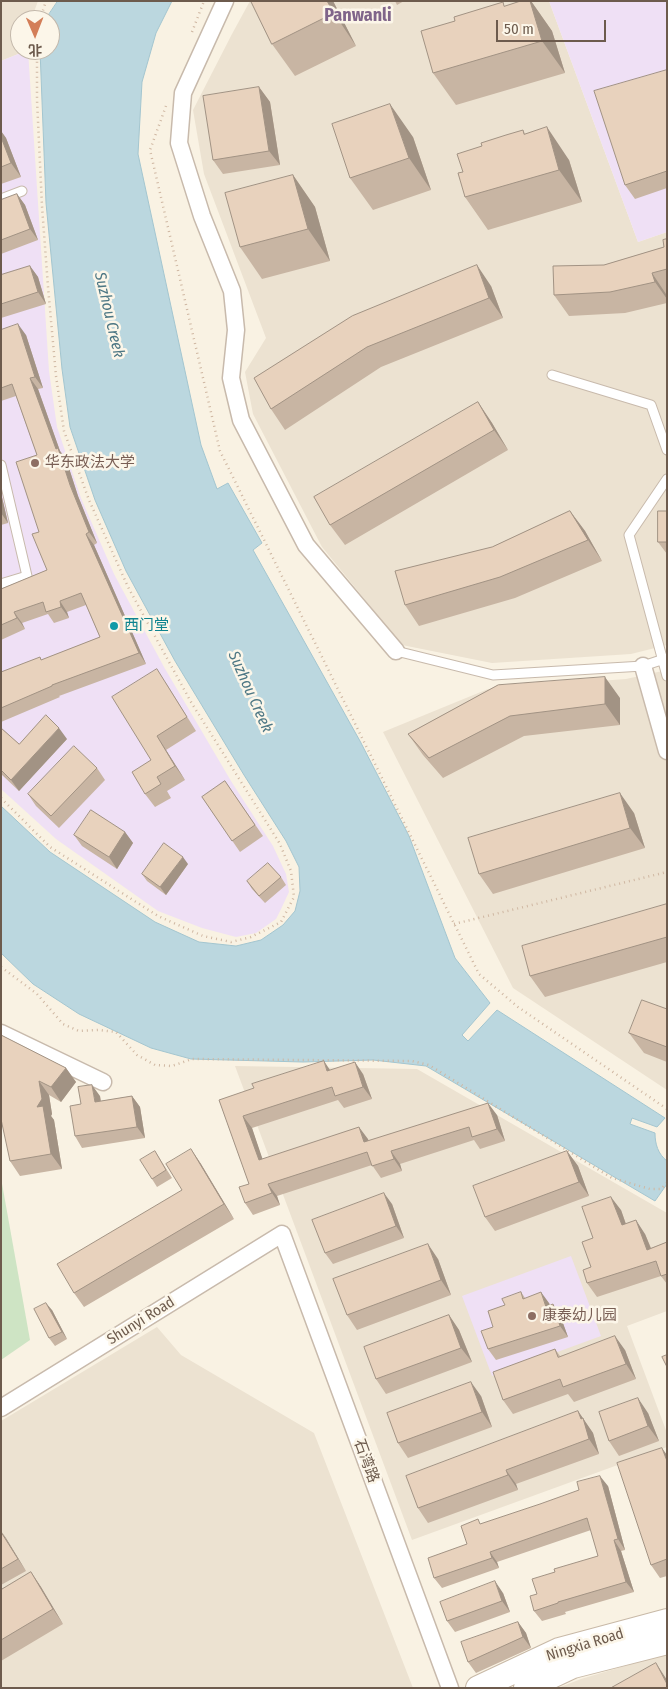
<!DOCTYPE html>
<html>
<head>
<meta charset="utf-8">
<style>
  body { margin:0 }
  #map { position:relative; width:668px; height:1689px; overflow:hidden; background:#f9f2e3; font-family:"Fira Sans Condensed","Noto Sans SC",sans-serif }
  canvas { display:block }
  .frame { position:absolute; inset:0; border:2px solid #6d5b4d; pointer-events:none }
  .north { position:absolute; left:10px; top:10px; width:50px; height:50px; box-sizing:border-box; background:#fcf6e9; border:1px solid #c3b8ab; border-radius:50%; rotate:179deg; font-size:14px; font-weight:700; line-height:20px; text-align:center; color:#6d5b4d }
  .north::after { content:''; display:block; margin:auto; width:18px; height:22px; background:#d37e58; clip-path:polygon(50% 0,100% 100%,50% 72%,0 100%) }
  .scale { position:absolute; left:496px; top:20px; width:110px; height:22px; box-sizing:border-box; border:2px solid #6d5b4d; border-top:0; padding-left:6px; font-size:15px; line-height:18px; white-space:nowrap; color:#6d5b4d; -webkit-text-stroke:4px #fcf6e9; paint-order:stroke }
</style>
</head>
<body>
<div id="map">
<canvas width="668" height="1689"></canvas>
<div class="frame"></div>
<div class="north">北</div>
<div class="scale">50 m</div>
</div>
<script>
const context = document.querySelector('canvas').getContext('2d');
context.lineJoin = 'round';
function fill(path, color) { context.fillStyle = color; context.fill(path, 'evenodd'); }
function strokePath(path, color, width, dash) { context.strokeStyle = color; context.lineWidth = width; context.lineCap = dash ? 'butt' : 'round'; context.setLineDash(dash || []); context.stroke(path); }
function drawText(font, color, halo, rows, align = 'center') {
  context.font = font + ' "Fira Sans Condensed","Noto Sans SC",sans-serif'; context.lineWidth = 5; context.setLineDash([]); context.textBaseline = 'middle'; context.strokeStyle = halo; context.fillStyle = color; for (const [text, x, y, turn = 0] of rows) {
    context.save(); context.translate(x, y); context.rotate((+turn || 0) * Math.PI / 180); context.textAlign = isNaN(turn) ? turn : align; if (halo) context.strokeText(text, 0, 0); context.fillText(text, 0, 0); context.restore();
  }
}
const residential = new Path2D(`
  M1,1H38L31,20H20V50H28L1,61Z
  M250,1H549L638,242L667,232V645L631,654L492,663L402,645L322,547L253,414L245,372L266,338L204,174L193,110L232,34Z
  M667,670V1090L513,988L383,732L488,689L626,679Z
  M235,1066L417,1069L667,1213V1311L627,1326L667,1433V1447L412,1540Z
  M157,1327L181,1355L314,1433L413,1688H1V1421Z
  M662,1655H667V1688H558L581,1679Z`);
const education = new Path2D(`
  M549,1H667V232L638,242Z
  M28,50L49,371L57,427L81,498L114,574L164,667L231,781L273,846L286,874L289,892L282,907L276,919L256,933L236,937L202,928L158,911L56,839L1,789V61Z
  M571,1256L601,1336L492,1376L462,1296Z`);
const green = new Path2D(`
  M1,1178L30,1340L1,1360Z`);
const water = new Path2D(`
  M58,1H172L156,33L142,82L138,154L201,445L217,489L228,483L262,543L253,550L360,741L409,836L455,958L490,1003L462,1035L468,1041L497,1010L665,1118L657,1127L632,1118L630,1124L655,1133C655,1144 658,1154 667,1161V1184L655,1201L426,1066L373,1060L303,1062L191,1059L151,1048L79,1014L33,984L1,953V806L50,852L155,922L199,942L236,946L261,940L283,925L295,911L300,891L299,867L286,841L244,775L175,661L126,571L95,500L70,427L62,369L46,203L40,50H50V20H47L49,14Z`);
const path = new Path2D(`
  M40,20L46,1
  M192,32L204,1
  M166,106L150,150L220,451L479,974L518,1007L667,1109
  M1,798L50,847L158,916L203,936L231,942L251,937L281,922L294,897L291,871L280,844L191,702L128,587L89,500L64,431L56,376L48,287L42,206L37,100V50
  M454,924L667,872
  M1,967L37,994L63,1024L79,1031L99,1030L116,1032L137,1055L155,1065L172,1066L192,1059L412,1061L429,1065L612,1178L650,1189H661L667,1183`);
const lane = new Path2D(`
  M1,199L22,191
  M552,375L651,405L667,450
  M1,465L27,576L1,584
  M667,479L629,535L667,676
  M396,651L493,675L643,666L667,658`);
const street = new Path2D(`
  M225,1L183,93L179,143L202,216L232,291L236,330L231,378L241,420L306,545L396,651
  M643,666L667,751
  M1,1033L103,1082
  M1,1408L282,1234L450,1688`);
const secondary = new Path2D(`
  M478,1688L559,1650L667,1621
  M526,1688L573,1666L667,1642`);
const wall = new Path2D(`
  M251,1H333L356,46L295,76L272,44Z
  M395,1H404L397,5Z
  M521,1H531L552,31L565,73L456,105L433,73L506,6Z
  M667,70V188L635,199L625,185Z
  M259,87L270,102L280,165L223,174L213,160Z
  M523,130L525,134L569,160L582,202L488,230L465,197L463,172L482,146Z
  M1,131L6,138L21,177L1,184Z
  M413,137L431,190L373,210L350,178Z
  M293,175L315,207L330,261L262,279L240,247Z
  M17,194L25,205L38,240L1,254V200Z
  M667,239V303L625,313L569,316L554,295L604,265L664,247Z
  M30,266L38,277L46,304L1,318V275Z
  M491,286L503,318L381,367L285,430L271,409L352,316Z
  M1,330L26,335L43,388L38,389L60,451L66,459L78,496L97,543L94,545L146,664L59,696L60,697L1,722V672L42,660L100,637L86,605L67,612L69,618L54,623L48,614L22,623L25,629L1,640V589L47,570L39,532L37,455L16,396L1,401Z
  M478,402L492,423L508,450L345,545L330,525Z
  M1,493L8,523L1,525Z
  M570,511L585,531L602,561L515,598L419,626L405,605L492,547Z
  M667,511V554L658,542Z
  M166,683L196,731L166,750L185,780L167,791L171,798L155,807L145,794Z
  M498,685L620,698V725L524,736L443,778L423,755L408,734Z
  M1,728L19,744L67,739L19,791L1,774Z
  M97,768L105,780L59,828L36,806L28,794Z
  M225,781L263,836L240,852L202,797Z
  M634,813L645,848L493,894L479,874Z
  M125,832L133,843L117,869L82,846L74,835Z
  M188,864L166,895L147,881L142,874Z
  M281,877L286,885L265,903L252,889L247,881Z
  M667,904V962L545,997L530,976Z
  M667,1009V1062L644,1053L629,1033Z
  M1,1035L66,1068L76,1082L61,1102L49,1095L52,1114L51,1116L54,1120L62,1169L20,1176L10,1161Z
  M330,1070L363,1074L372,1099L344,1108L338,1100L252,1128L262,1159L368,1139V1141L497,1115L505,1141L480,1149L474,1140L400,1164L402,1171L381,1178L372,1165L277,1196L280,1205L253,1215L245,1203L249,1184L219,1100Z
  M100,1096L101,1101L132,1096L140,1107L145,1138L82,1148L75,1136L81,1104Z
  M191,1149L201,1164L234,1219L84,1307L74,1293L182,1190Z
  M155,1151L172,1178L157,1187L152,1179Z
  M567,1151L578,1166L589,1196L495,1231L485,1217Z
  M392,1204L404,1238L333,1264L325,1253Z
  M621,1210L626,1224L645,1234L651,1248L667,1242V1284L661,1276L597,1297L587,1283L591,1267L593,1238Z
  M438,1259L451,1295L357,1330L347,1315Z
  M521,1292L525,1298L549,1303L550,1305L560,1315L568,1337L496,1360L488,1349L493,1327L505,1305Z
  M52,1310L67,1339L55,1346L49,1338Z
  M449,1315L459,1330L472,1362L386,1394L376,1379Z
  M555,1349L560,1356L625,1350L636,1379L574,1402L568,1394L513,1414L503,1400Z
  M481,1396L492,1427L408,1458L398,1443Z
  M578,1411L593,1433L599,1454L516,1484L518,1490L428,1523L418,1508Z
  M648,1413L659,1441L619,1456L609,1441Z
  M667,1455V1576L660,1578L651,1565Z
  M608,1486L625,1550L621,1551L634,1592L565,1612L566,1614L542,1621L534,1611L537,1594L555,1572L598,1556L591,1530L497,1562L499,1568L442,1588L434,1578L467,1544L481,1524Z
  M1,1531L26,1571L1,1585Z
  M31,1572L41,1587L63,1624L1,1661V1590Z
  M503,1593L510,1612L455,1632L447,1621Z
  M518,1622L526,1633L531,1648L476,1673L468,1662Z`);
const shadedWall = new Path2D(`
  M327,1H333L356,46L334,13Z
  M530,1H531L552,31L565,73L542,41Z
  M259,87L270,102L280,165L269,151Z
  M390,104L413,137L431,190L409,158Z
  M547,127L569,160L582,202L559,170Z
  M1,131L6,138L21,177L11,163L1,137Z
  M293,175L315,207L330,261L308,229Z
  M17,194L25,205L38,240L30,229Z
  M477,265L491,286L503,318L489,298Z
  M30,266L38,277L46,304L38,292Z
  M652,273L666,294L667,299L655,282Z
  M18,324L26,335L43,388L35,377Z
  M30,378L38,389L60,451L66,459L78,496L97,543L89,532L56,449Z
  M478,402L492,423L508,450L494,430Z
  M1,493L8,523L1,513Z
  M570,511L585,531L602,561L588,540Z
  M86,534L94,545L146,664L139,653Z
  M60,601L67,612L69,618L61,607Z
  M14,612L22,623L25,629L17,618Z
  M605,677L620,698V725L605,704Z
  M59,728L67,739L19,791L11,780Z
  M157,736L166,750L185,780L175,766Z
  M620,793L634,813L645,848L630,828Z
  M125,832L133,843L117,869L109,857Z
  M183,857L188,864L166,895L160,887Z
  M324,1061L332,1073L327,1071Z
  M355,1062L363,1074L372,1099L363,1087Z
  M66,1068L76,1082L61,1102L51,1087Z
  M39,1081L49,1095L52,1114L51,1116L54,1120L62,1169L51,1154L37,1107Z
  M92,1085L100,1096L102,1113L95,1102Z
  M132,1096L140,1107L145,1138L137,1127Z
  M488,1103L497,1115L505,1141L497,1129Z
  M243,1116L252,1128L267,1172L259,1160Z
  M359,1127L368,1139L373,1154L364,1142Z
  M191,1149L201,1164L234,1219L224,1204Z
  M391,1151L400,1164L402,1171L394,1159Z
  M567,1151L578,1166L589,1196L579,1182Z
  M268,1184L277,1196L280,1205L272,1193Z
  M384,1193L392,1204L404,1238L396,1226Z
  M611,1197L621,1210L631,1239L622,1225Z
  M636,1220L645,1234L656,1261L647,1250Z
  M428,1244L438,1259L451,1295L441,1280Z
  M541,1292L549,1303L554,1317L546,1307Z
  M46,1303L52,1310L67,1339L62,1332Z
  M553,1304L560,1315L568,1337L560,1326Z
  M449,1315L459,1330L472,1362L461,1348Z
  M615,1336L625,1350L636,1379L626,1364Z
  M471,1382L481,1396L492,1427L482,1412Z
  M638,1398L648,1413L659,1441L648,1426Z
  M578,1411L593,1433L599,1454L589,1439Z
  M662,1448L667,1455V1462Z
  M506,1470L516,1484L518,1490L508,1475Z
  M600,1476L608,1486L625,1550L618,1539Z
  M1,1531L6,1538L26,1571L18,1559Z
  M614,1540L621,1551L634,1592L626,1582Z
  M490,1552L497,1562L499,1568L492,1558Z
  M31,1572L41,1587L63,1624L53,1609Z
  M495,1581L503,1593L510,1612L502,1601Z
  M518,1622L526,1633L531,1648L523,1637Z
  M656,1663L667,1680V1684Z`);
const building = new Path2D(`
  M251,1H327L334,13L272,44Z
  M521,1H530L542,41L433,73L421,31L455,21L454,17L503,2L504,6Z
  M667,70V171L625,185L594,91Z
  M259,87L269,151L213,160L203,96Z
  M390,104L409,158L350,178L332,124Z
  M547,127L559,170L465,197L458,173L463,172L457,154L482,146L481,143L506,135L523,130L524,134Z
  M1,137L11,163L1,167Z
  M293,175L308,229L240,247L225,193Z
  M17,194L30,229L1,240V200Z
  M667,239V269L652,273L655,282L610,292L554,295L553,266L604,265L664,247L663,240Z
  M477,265L489,298L367,347L271,409L254,378L352,316Z
  M30,266L38,292L1,304V275Z
  M18,324L35,377L30,378L56,449L58,448L70,485L89,532L86,534L139,653L52,685V686L1,708V672L40,657L41,660L100,637L81,593L60,601L61,607L46,612L43,602L14,612L17,618L1,625V589L47,570L32,534L39,532L16,462L37,455L12,384L1,388V330Z
  M478,402L494,430L330,525L314,497Z
  M570,511L588,540L500,577L405,605L395,571L492,547Z
  M658,511H667V542H658Z
  M157,669L187,717L157,736L175,766L157,777L161,784L145,794L132,772L151,760L112,697Z
  M605,677V704L510,716L429,758L408,734L498,685Z
  M46,715L59,728L11,780L1,770V728L19,744Z
  M74,746L97,768L51,816L28,794Z
  M225,781L255,825L232,841L202,797Z
  M620,793L630,828L479,874L468,838Z
  M91,810L125,832L109,857L74,835Z
  M164,843L183,857L160,887L142,874Z
  M268,863L281,877L259,896L247,881Z
  M667,904V937L530,976L522,946Z
  M642,1000L667,1009V1047L629,1033Z
  M1,1035L66,1068L51,1087L39,1081L42,1099L37,1107L43,1106L51,1154L10,1161L1,1119Z
  M324,1061L327,1071L355,1062L363,1087L335,1096L332,1087L243,1116L259,1160L359,1127L364,1142L488,1103L497,1129L472,1137L469,1127L391,1151L394,1159L372,1166L367,1152L268,1184L272,1193L245,1203L239,1187L249,1184L219,1100L254,1088L252,1084Z
  M92,1085L95,1102L132,1096L137,1127L75,1136L70,1106L81,1104L78,1087Z
  M191,1149L224,1204L74,1293L57,1264L182,1190L166,1164Z
  M155,1151L166,1170L152,1179L140,1160Z
  M567,1151L579,1182L485,1217L473,1186Z
  M384,1193L396,1226L325,1253L312,1220Z
  M611,1197L622,1225L636,1220L647,1250L667,1242V1274L661,1276L656,1261L587,1283L583,1270L591,1267L582,1242L593,1238L582,1207Z
  M428,1244L441,1280L347,1315L333,1279Z
  M521,1292L523,1299L541,1292L546,1307L553,1304L560,1326L488,1349L481,1331L493,1327L488,1311L505,1305L502,1299Z
  M46,1303L62,1332L49,1338L34,1309Z
  M449,1315L461,1348L376,1379L364,1347Z
  M615,1336L626,1364L563,1387L560,1379L503,1400L493,1372L555,1349L558,1357Z
  M667,1355V1367L662,1357Z
  M471,1382L482,1412L398,1443L387,1413Z
  M638,1398L648,1426L609,1441L599,1412Z
  M578,1411L581,1419L583,1418L589,1439L506,1470L508,1475L418,1508L406,1476Z
  M662,1448L667,1461V1559L651,1565L617,1463Z
  M600,1476L618,1539L614,1540L626,1582L558,1602V1603L534,1611L530,1596L537,1594L532,1579L555,1572L554,1569L598,1556L587,1518L490,1552L492,1558L434,1578L428,1558L467,1544L461,1526L478,1519L480,1524L540,1504L579,1490L577,1482Z
  M1,1532L18,1559L1,1569Z
  M31,1572L53,1609L1,1640V1590Z
  M495,1581L502,1601L447,1621L440,1602Z
  M518,1622L523,1637L468,1662L461,1642Z
  M656,1663L667,1684V1688H611Z`);
const markers = [
  [35,463,5,"#8d6e63"],
  [114,626,5,"#0f9aa8"],
  [532,1316,5,"#8d6e63"]
];
const educationNames = [
  ["华东政法大学",45,463],
  ["康泰幼儿园",542,1316]
];
const cultureNames = [
  ["西门堂",124,626]
];
const streetNames = [
  ["Shunyi Road",141,1321,-32],
  ["石湾路",366,1461,70],
  ["Ningxia Road",585,1645,-17]
];
const waterNames = [
  ["Suzhou Creek",109,315,77],
  ["Suzhou Creek",250,692,66]
];
const quarterNames = [
  ["Panwanli",358,16]
];
fill(residential, '#ece2d1');
fill(education, '#efe0f5');
fill(green, '#cee4c4');
fill(water, '#bbd7df');
strokePath(water, '#a3c5cf', 1);
strokePath(lane, '#c8baac', 11);
strokePath(street, '#c8baac', 19);
strokePath(secondary, '#c8b9a7', 26);
strokePath(path, '#cfb7a2', 2.5, [1, 4]);
strokePath(lane, '#fff', 9);
strokePath(street, '#fff', 16);
strokePath(secondary, '#fff', 24);
fill(wall, '#c8b5a3');
fill(shadedWall, '#a29384');
fill(building, '#e8d2bd');
strokePath(building, '#a29384', 1);
for (const [x, y, r, color] of markers) { const dot = new Path2D(); dot.arc(x, y, r, 0, 2 * Math.PI); context.fillStyle = color; context.fill(dot); strokePath(dot, '#fcf6e9', 2); }
drawText('15px', '#785e54', '#fcf6e9', educationNames, 'left');
drawText('15px', '#0d838f', '#fcf6e9', cultureNames, 'left');
drawText('15px', '#6d5b4d', '#fcf6e9', streetNames);
drawText('italic 16px', '#4d7784', '#fcf6e9', waterNames);
drawText('bold 18px', '#80658a', '#fcf6e9', quarterNames);
</script>
</body>
</html>
